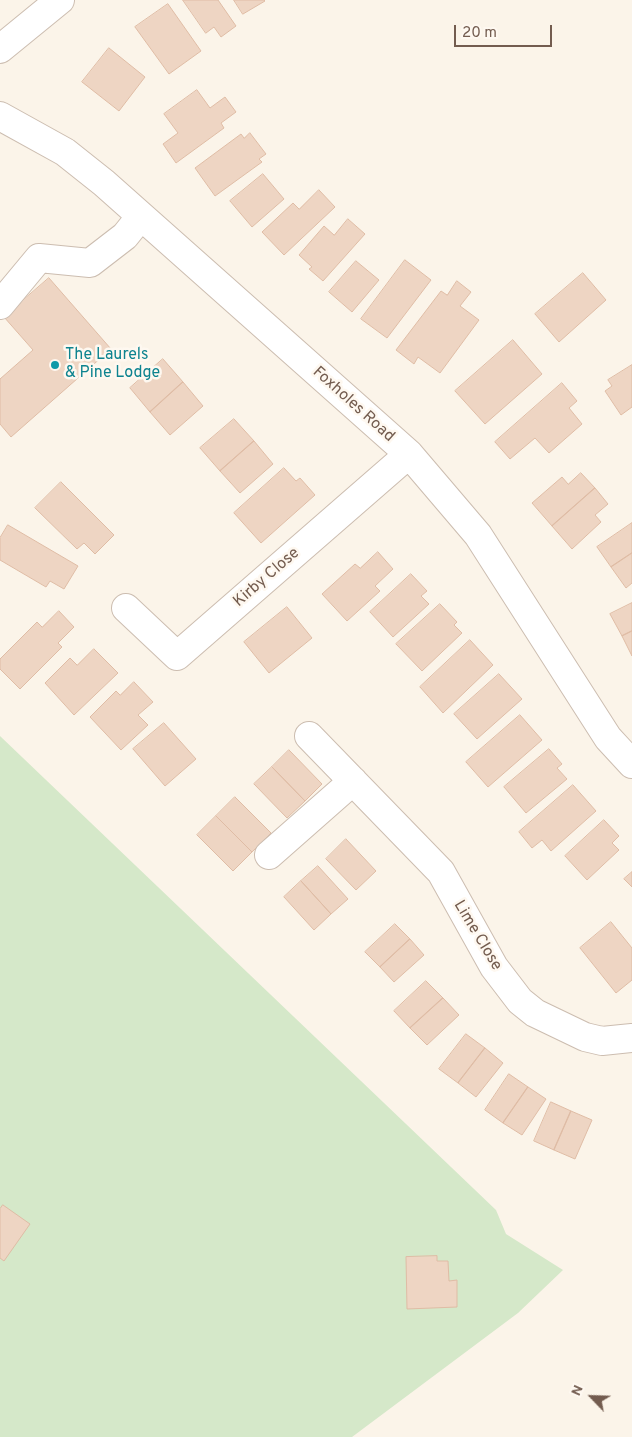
<!DOCTYPE html>
<html>
<head>
<meta charset="utf-8">
<style>
  body { margin:0 }
  #map { position:relative; width:632px; height:1437px; overflow:hidden; background:#fbf4e9; font-family:Overpass,sans-serif }
  canvas { display:block }
  .north { position:absolute; left:567px; top:1372px; width:50px; height:50px; -webkit-text-stroke:4px #fef8f0; paint-order:stroke; rotate:294deg; font-size:14px; font-weight:700; line-height:20px; text-align:center; color:#735c4f }
  .north::after { content:''; display:block; margin:auto; width:18px; height:22px; background:#735c4f; clip-path:polygon(50% 0,100% 100%,50% 72%,0 100%) }
  .scale { position:absolute; left:454px; top:25px; width:98px; height:22px; box-sizing:border-box; border:2px solid #735c4f; border-top:0; padding-left:6px; font-size:15px; line-height:18px; white-space:nowrap; color:#735c4f; -webkit-text-stroke:4px #fef8f0; paint-order:stroke }
</style>
</head>
<body>
<div id="map">
<canvas width="632" height="1437"></canvas>
<div class="north">N</div>
<div class="scale">20 m</div>
</div>
<script>
const context = document.querySelector('canvas').getContext('2d');
context.lineJoin = 'round';
function fill(path, color) { context.fillStyle = color; context.fill(path, 'evenodd'); }
function strokePath(path, color, width, dash) { context.strokeStyle = color; context.lineWidth = width; context.lineCap = dash ? 'butt' : 'round'; context.setLineDash(dash || []); context.stroke(path); }
function drawText(font, color, halo, rows, align = 'center') {
  context.font = font + ' Overpass,sans-serif'; context.lineWidth = 5; context.setLineDash([]); context.textBaseline = 'middle'; context.strokeStyle = halo; context.fillStyle = color; for (const [text, x, y, turn = 0] of rows) {
    context.save(); context.translate(x, y); context.rotate((+turn || 0) * Math.PI / 180); context.textAlign = isNaN(turn) ? turn : align; if (halo) context.strokeText(text, 0, 0); context.fillText(text, 0, 0); context.restore();
  }
}
const green = new Path2D(`
  M0,736L496,1210L506,1234L563,1270L518,1313L352,1437H0Z`);
const building = new Path2D(`
  M183,0H218L236,26L221,37L214,27L206,33Z
  M234,0H264L265,1L243,14Z
  M168,4L201,51L169,74L135,27Z
  M109,48L145,77L119,111L82,82Z
  M197,90L210,108L225,97L236,112L221,123L224,128L176,163L163,144L178,133L164,114Z
  M250,133L266,154L259,159L262,162L215,196L195,168L241,134L244,138Z
  M263,174L284,199L252,227L230,201Z
  M319,190L335,207L284,255L262,232L293,203L299,209Z
  M348,219L365,234L323,281L309,269L312,267L299,255L324,226L334,235Z
  M405,260L431,280L387,338L361,319Z
  M356,261L379,280L352,312L329,292Z
  M583,273L606,300L559,342L535,314Z
  M49,278L111,349L11,437L0,424V379L33,350L4,317Z
  M457,281L471,292L460,306L479,320L440,373L418,357L414,364L396,350L441,291L447,295Z
  M513,340L542,374L485,424L455,391Z
  M163,359L183,382L150,412L130,388Z
  M632,365V407L621,415L605,391L612,386L608,380Z
  M183,382L203,406L170,435L150,412Z
  M562,383L577,401L569,408L582,424L549,453L535,438L510,459L495,442Z
  M234,419L254,441L220,471L200,448Z
  M254,441L273,464L240,493L220,471Z
  M284,468L296,481L300,478L315,495L261,543L234,513Z
  M581,473L595,488L552,526L532,503L562,477L568,484Z
  M61,482L114,535L95,554L84,543L77,549L35,508Z
  M595,488L608,504L595,515L601,522L572,549L552,526Z
  M632,523V553L611,567L597,547Z
  M8,525L78,566L64,589L50,581L46,587L0,560V538Z
  M378,552L393,569L375,586L380,591L347,621L322,594L355,564L360,568Z
  M632,553V583L626,588L611,567Z
  M411,574L427,591L421,596L429,604L393,637L370,612Z
  M632,603V631L622,636L610,614Z
  M440,604L457,622L454,625L462,633L422,671L396,644Z
  M287,607L312,638L269,673L244,642Z
  M59,611L74,627L58,643L62,647L20,689L0,669V659L37,622L42,627Z
  M632,631V656L622,636Z
  M470,640L493,665L443,713L420,687Z
  M94,649L118,673L74,715L45,683L70,658L77,665Z
  M499,674L522,699L477,739L454,714Z
  M134,682L153,702L138,715L148,725L121,750L90,717L116,691L120,695Z
  M520,715L542,740L488,787L466,762Z
  M164,723L196,759L165,786L133,749Z
  M549,749L562,764L557,768L567,779L526,813L504,787Z
  M289,750L322,784L305,801L272,767Z
  M272,767L305,801L287,818L254,784Z
  M573,785L596,811L551,851L542,840L532,848L519,832Z
  M235,797L271,833L252,852L216,816Z
  M216,816L252,852L233,871L197,835Z
  M604,820L619,836L612,843L619,850L587,880L565,856Z
  M346,839L376,871L356,890L326,859Z
  M318,866L348,899L331,914L301,881Z
  M632,872V887L624,879Z
  M301,881L331,914L314,930L284,897Z
  M611,922L632,948V980L616,993L580,948Z
  M395,924L410,939L380,967L365,952Z
  M410,939L424,955L394,982L380,967Z
  M426,981L443,998L410,1028L394,1011Z
  M443,998L459,1015L427,1045L410,1028Z
  M466,1034L485,1048L458,1083L439,1069Z
  M485,1048L503,1063L476,1097L458,1083Z
  M509,1074L528,1087L503,1123L485,1110Z
  M528,1087L546,1099L522,1135L503,1123Z
  M551,1102L571,1111L554,1150L534,1141Z
  M571,1111L592,1120L575,1159L554,1150Z
  M3,1205L30,1224L4,1261L0,1258V1209Z
  M437,1256V1261H448L449,1281L457,1280V1307L407,1309L406,1257Z`);
const minor = new Path2D(`
  M0,49L60,0
  M0,116L65,152L104,183L409,454L478,535L608,738L632,764
  M0,305L39,258L90,263L125,236L141,216
  M126,608L177,656L409,454
  M309,736L441,872L494,967L520,1001L535,1013L585,1037L602,1041L632,1038
  M269,855L353,781`);
const markers = [
  [55,365,5,"#0f9aa8"]
];
const cultureNames = [
  ["The Laurels",65,356],
  ["& Pine Lodge",65,374]
];
const streetNames = [
  ["Foxholes Road",353,405,42],
  ["Kirby Close",267,578,-41],
  ["Lime Close",477,936,59]
];
fill(green, '#d5e8c9');
fill(building, '#eed5c3');
strokePath(building, '#dfbca5', 1);
strokePath(minor, '#ccbdb0', 30);
strokePath(minor, '#fff', 28);
for (const [x, y, r, color] of markers) { const dot = new Path2D(); dot.arc(x, y, r, 0, 2 * Math.PI); context.fillStyle = color; context.fill(dot); strokePath(dot, '#fef8f0', 2); }
drawText('16px', '#0d838f', '#fef8f0', cultureNames, 'left');
drawText('16px', '#735c4f', '#fef8f0', streetNames);
</script>
</body>
</html>
